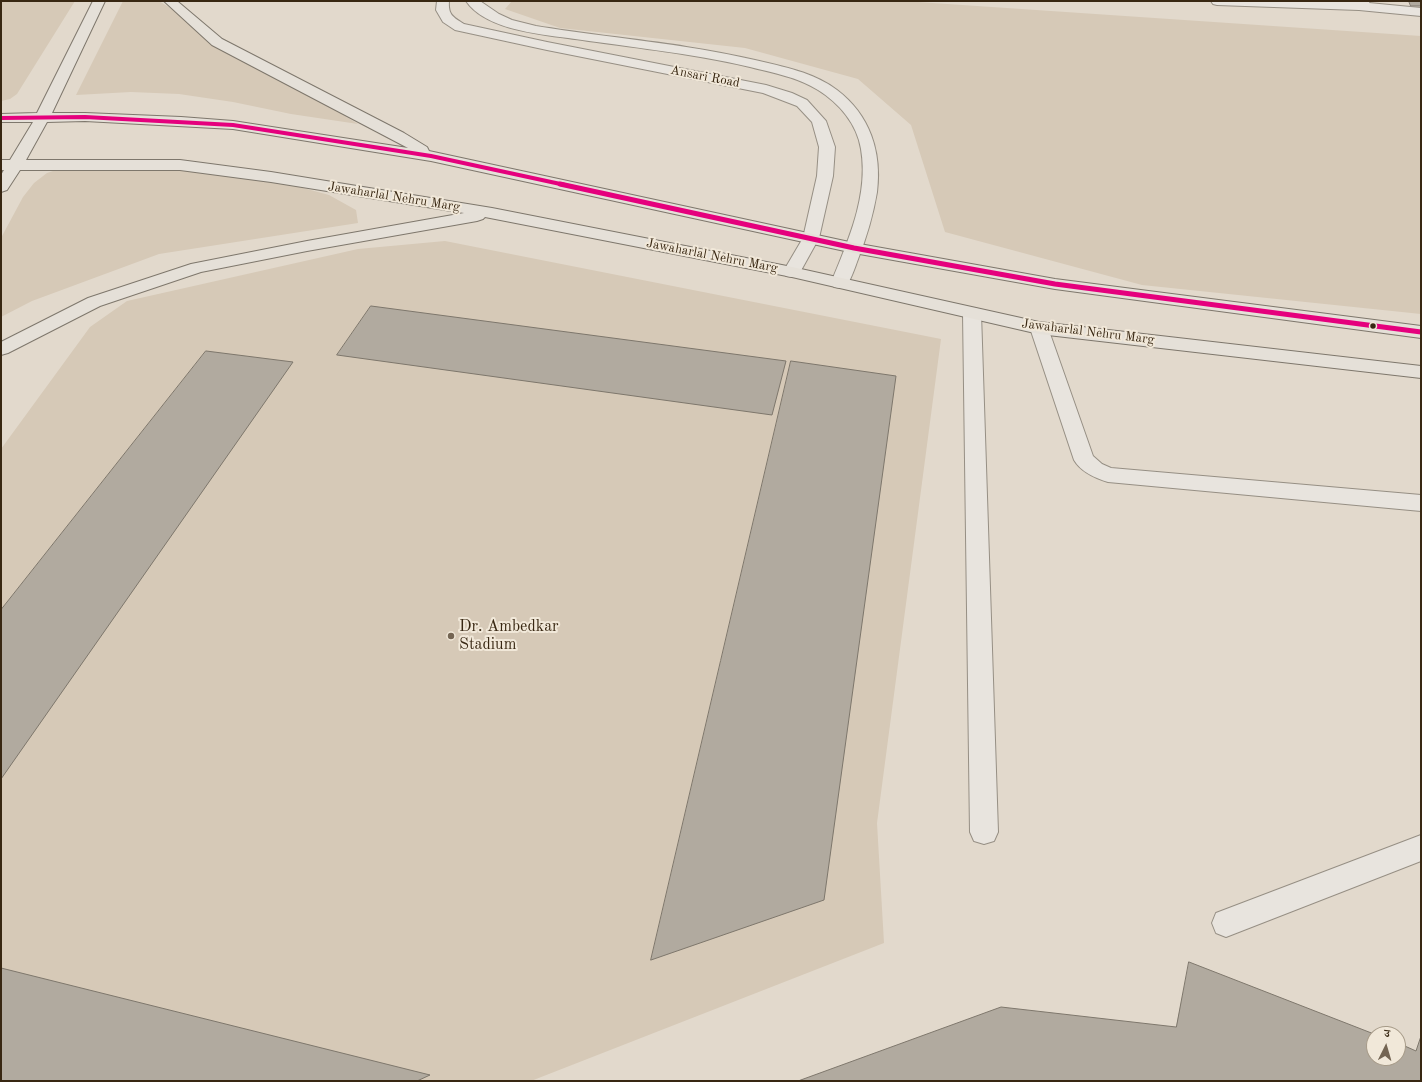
<!DOCTYPE html>
<html>
<head>
<meta charset="utf-8">
<style>
  body { margin:0 }
  #map { position:relative; width:1422px; height:1082px; overflow:hidden; background:#e2d9cc; font-family:"Old Standard TT","Noto Serif Devanagari",serif }
  canvas { display:block }
  .frame { position:absolute; inset:0; border:2px solid #382712; pointer-events:none }
  .north { position:absolute; left:1366px; top:1026px; width:40px; height:40px; box-sizing:border-box; background:#f1e8d9; border:1px solid #a79b89; border-radius:50%; rotate:5deg; font-size:11px; font-weight:700; line-height:16px; text-align:center; color:#382712 }
  .north::after { content:''; display:block; margin:auto; width:14px; height:18px; background:#746553; clip-path:polygon(50% 0,100% 100%,50% 72%,0 100%) }
</style>
</head>
<body>
<div id="map">
<canvas width="1422" height="1082"></canvas>
<div class="frame"></div>
<div class="north">उ</div>
</div>
<script>
const context = document.querySelector('canvas').getContext('2d');
context.lineJoin = 'round';
function fill(path, color) { context.fillStyle = color; context.fill(path, 'evenodd'); }
function strokePath(path, color, width, dash) { context.strokeStyle = color; context.lineWidth = width; context.lineCap = dash ? 'butt' : 'round'; context.setLineDash(dash || []); context.stroke(path); }
function drawText(font, color, halo, rows, align = 'center') {
  context.font = font + ' "Old Standard TT",serif'; context.lineWidth = 4; context.setLineDash([]); context.textBaseline = 'middle'; context.strokeStyle = halo; context.fillStyle = color; for (const [text, x, y, turn = 0] of rows) {
    context.save(); context.translate(x, y); context.rotate((+turn || 0) * Math.PI / 180); context.textAlign = isNaN(turn) ? turn : align; if (halo) context.strokeText(text, 0, 0); context.fillText(text, 0, 0); context.restore();
  }
}
const green = new Path2D(`
  M1,1H75L17,94L10,99L1,101Z
  M123,1H159L358,124L291,114L233,102L179,94L131,92L76,95Z
  M512,1H903L1421,36V314L1142,285L945,232L911,125L858,79L745,48L560,28L505,9Z
  M102,160L259,176L329,195L356,210L358,223L159,254L32,301L1,317V238L23,197L34,183L47,173L68,166Z
  M445,241L941,339L877,823L884,943L531,1081H1V449L90,327L127,301L358,249Z`);
const building = new Path2D(`
  M1409,1H1421V6H1411Z
  M371,306L786,361L772,415L337,355Z
  M206,351L293,362L1,779V610Z
  M791,361L896,376L824,900L651,960Z
  M1189,962L1374,1034V1058H1398V1043L1416,1051L1421,1036V1081H798L1001,1007L1176,1027Z
  M1,968L430,1075L417,1081H1Z`);
const minor = new Path2D(`
  M437,1H449C448,15 453,17 464,24L547,42L766,85L792,93L807,100L826,121L835,147L833,176L819,238L798,276L792,277L786,276L783,272L803,238L817,176L819,147L812,122L797,106L763,93L547,50L455,30L443,22L436,10Z
  M466,1H480L499,14L512,20L536,26C609,38 683,43 755,60C784,67 813,72 837,90C870,115 882,152 877,192C873,216 866,239 857,262C854,270 851,279 846,287L840,288L834,287L831,283C848,241 869,195 861,149C857,124 839,103 818,90C797,77 774,73 750,67C690,53 629,47 568,38C537,34 485,29 466,1Z
  M1211,1L1347,2L1370,1L1369,3L1421,8V16L1359,10L1217,5L1213,4Z
  M972,308L978,309L981,313L998,832L994,841L984,844L974,841L970,832L963,313L966,309Z
  M1039,322L1045,324L1048,328L1093,456L1102,464L1111,468L1421,495V511L1108,482C1095,478 1081,472 1074,460L1030,328L1033,324Z
  M1421,835V861L1226,937L1216,933L1212,923L1216,913Z`);
const major = new Path2D(`
  M93,1H105L52,113H85L181,117L233,121L408,148L212,45L164,1H177L222,39L404,133L427,147L429,151L854,243L1055,279L1421,326V338L1055,289L854,253L431,161L233,129L85,121L47,122L26,160H180L271,172L492,208L792,267L1039,322L1421,366V378L1039,334L792,277L485,217L483,219L477,221L307,251L201,272L100,306L8,353L1,355V342L88,298L191,264L307,241L464,213L271,182L180,170H20L7,190L1,192V175L4,170H1V160H10L33,122H1V114L37,113Z`);
const bus1Far1 = new Path2D(`
  M1,118L85,117L233,125L431,156L565,185`);
const bus1 = new Path2D(`
  M560,184L854,248L1055,284L1421,332`);
const markers = [
  [1373,326,3.5,"#382712"],
  [451,636,4,"#746553"]
];
const farStreetnames = [
  ["Ansari Road",705,77,11],
  ["Jawaharlal Nehru Marg",394,197,9],
  ["Jawaharlal Nehru Marg",712,256,11],
  ["Jawaharlal Nehru Marg",1088,332,7]
];
const poiNames = [
  ["Dr. Ambedkar",459,627],
  ["Stadium",459,645]
];
fill(green, '#d6c9b7');
fill(building, '#b1aa9f');
strokePath(building, '#7e776c', 1);
strokePath(minor, '#968f84', 2);
strokePath(major, '#7e776c', 2);
fill(minor, '#e8e4de');
fill(major, '#e5e0d8');
strokePath(bus1Far1, '#e5007d', 4);
strokePath(bus1, '#e5007d', 5);
for (const [x, y, r, color] of markers) { const dot = new Path2D(); dot.arc(x, y, r, 0, 2 * Math.PI); context.fillStyle = color; context.fill(dot); strokePath(dot, '#f1e8d9', 1.5); }
drawText('13px', '#382712', '#f1e8d9', farStreetnames);
drawText('16px', '#382712', '#f1e8d9', poiNames, 'left');
</script>
</body>
</html>
